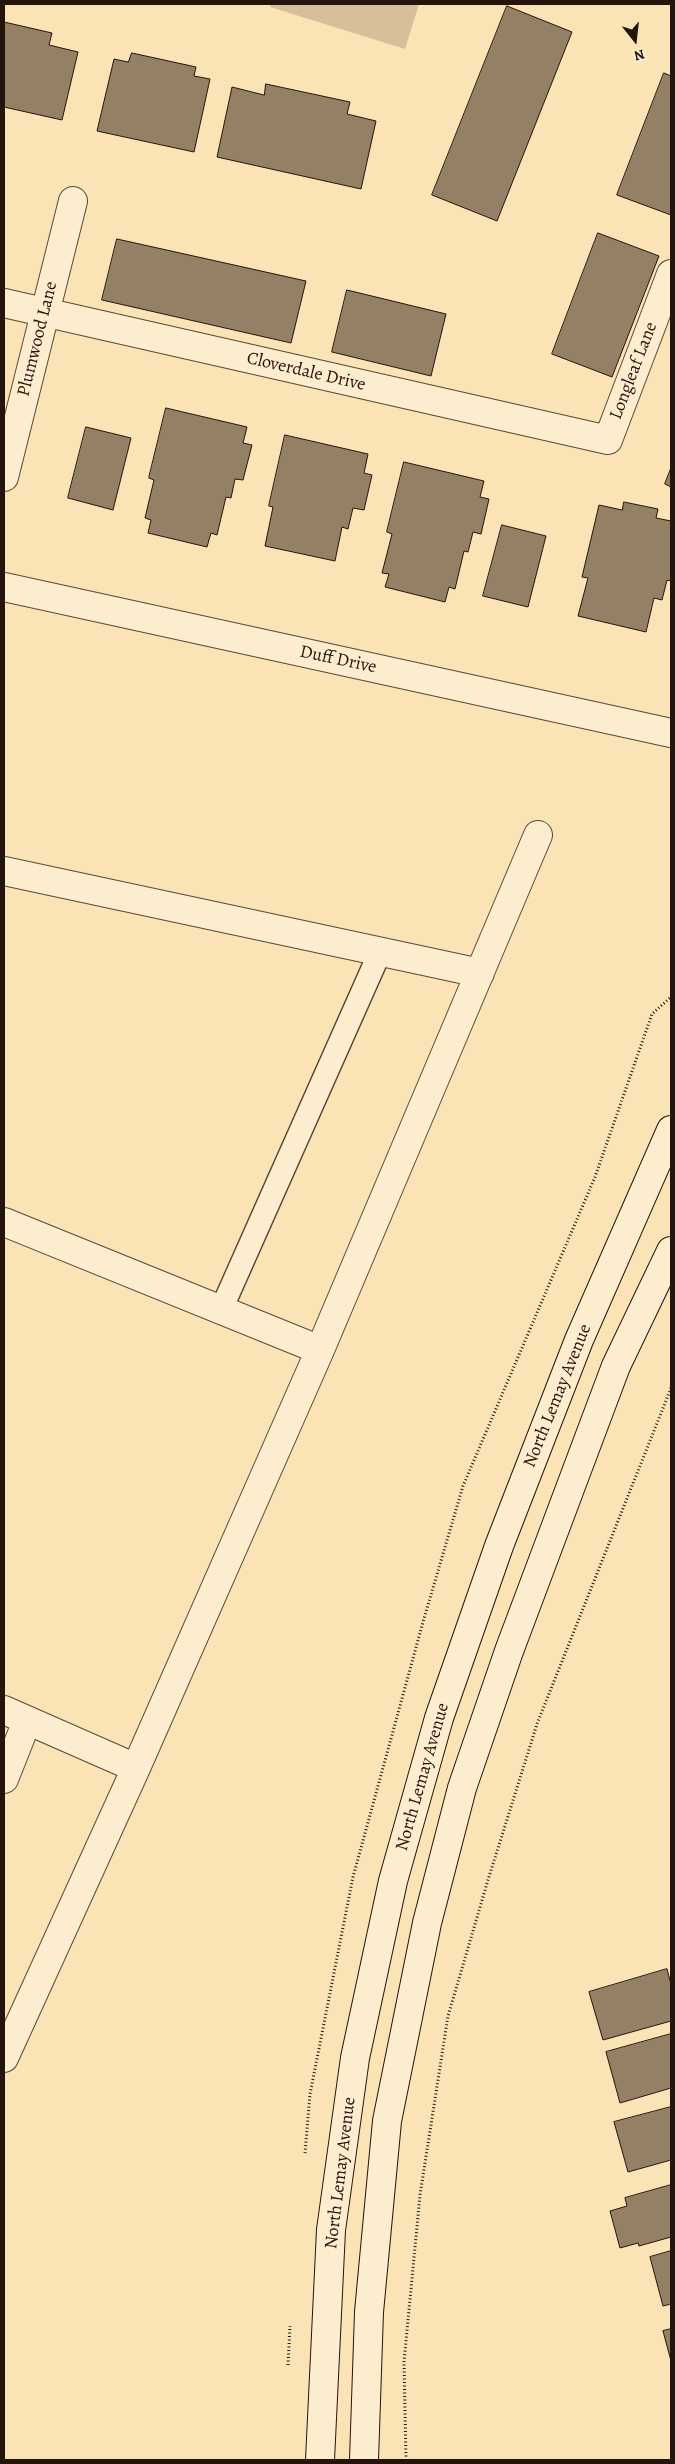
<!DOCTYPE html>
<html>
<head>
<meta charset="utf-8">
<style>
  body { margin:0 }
  #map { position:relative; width:675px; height:2464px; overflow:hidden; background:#fae3b5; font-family:Alegreya,serif }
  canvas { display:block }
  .frame { position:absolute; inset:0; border:5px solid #25140e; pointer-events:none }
  .north { position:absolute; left:610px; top:15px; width:50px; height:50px; -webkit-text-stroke:4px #fcedcf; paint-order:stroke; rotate:164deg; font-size:14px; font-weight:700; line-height:20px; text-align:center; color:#25140e }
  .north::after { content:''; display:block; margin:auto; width:18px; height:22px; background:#25140e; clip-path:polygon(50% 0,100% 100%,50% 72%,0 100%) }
</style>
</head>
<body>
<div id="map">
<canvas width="675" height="2464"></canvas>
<div class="frame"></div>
<div class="north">N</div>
</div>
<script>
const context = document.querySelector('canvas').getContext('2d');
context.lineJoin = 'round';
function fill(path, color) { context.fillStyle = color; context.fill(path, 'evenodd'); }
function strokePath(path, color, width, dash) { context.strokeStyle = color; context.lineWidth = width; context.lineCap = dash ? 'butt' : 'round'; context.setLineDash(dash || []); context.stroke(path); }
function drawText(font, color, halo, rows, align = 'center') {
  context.font = font + ' Alegreya,serif'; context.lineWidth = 5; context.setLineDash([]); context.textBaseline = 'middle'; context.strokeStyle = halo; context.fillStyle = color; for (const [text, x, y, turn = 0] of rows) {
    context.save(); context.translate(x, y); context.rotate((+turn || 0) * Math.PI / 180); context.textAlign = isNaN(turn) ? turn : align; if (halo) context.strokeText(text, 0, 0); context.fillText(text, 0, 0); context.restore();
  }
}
const green = new Path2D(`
  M271,4H419L405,49L270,7Z`);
const building = new Path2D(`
  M507,6L572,32L497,221L432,195Z
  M4,22L52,33L49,45L78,52L62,120L4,107Z
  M132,53L196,67L194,76L210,79L194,152L97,131L114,59L128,62Z
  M664,73L671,76V215L617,195Z
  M266,84L350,102L347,114L376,121L361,189L217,157L232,87L264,95Z
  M598,233L659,256L612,377L552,354Z
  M117,239L306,281L291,343L102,300Z
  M347,290L446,314L431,376L332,352Z
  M166,408L247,427L243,443L252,445L243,480L235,479L231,498L226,497L217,535L211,533L207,547L148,533L151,520L145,518L154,480L149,478Z
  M86,427L131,438L113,510L68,498Z
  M285,435L368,454L364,473L372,475L364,510L353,508L348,529L342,527L335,561L265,546L273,507L269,506Z
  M404,462L484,481L480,497L489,499L481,534L473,532L468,552L464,551L455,589L449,587L445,602L385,587L389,574L382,573L392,534L387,532Z
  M671,468V487L665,484Z
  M624,502L658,509L656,518L671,521V581L667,580L662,600L654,598L646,632L578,616L588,578L582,577L599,505L622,510Z
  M502,525L546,536L528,607L483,596Z
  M667,1969L671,1984V2021L603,2040L589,1992Z
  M671,2034V2088L620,2103L606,2052Z
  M671,2107V2160L628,2172L614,2122Z
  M671,2185V2237L639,2246L638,2243L620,2248L610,2211L627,2206L625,2198Z
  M671,2251V2304L663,2306L650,2257Z
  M671,2329V2361L663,2331Z`);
const path = new Path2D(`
  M305,2153L310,2094L353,1877L423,1622L463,1486L595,1177L652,1014L671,997
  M288,2365L290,2326
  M406,2460L404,2362L420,2195L448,2016L488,1880L537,1724L671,1388`);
const service = new Path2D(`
  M221,1310L380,952`);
const minor = new Path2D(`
  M4,303L608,440L671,274
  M4,477L73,201
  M4,587L671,733
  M4,871L480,973
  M4,1222L320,1350L538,835
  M4,1710L136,1768
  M4,1779L27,1721
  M4,2058L136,1768L320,1350`);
const secondary = new Path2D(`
  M320,2460L331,2230L355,2058L393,1881L439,1718L499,1546L579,1340L671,1130
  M364,2460L369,2312L387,2121L427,1923L462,1788L509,1651L616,1366L671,1251`);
const streetNames = [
  ["Plumwood Lane",38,339,-76],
  ["Longleaf Lane",634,371,-69],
  ["Cloverdale Drive",306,372,13],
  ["Duff Drive",338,660,12],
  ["North Lemay Avenue",558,1396,-68],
  ["North Lemay Avenue",423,1777,-74],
  ["North Lemay Avenue",341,2173,-83]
];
fill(green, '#d6c099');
fill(building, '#948065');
strokePath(building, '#25140e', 1);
strokePath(service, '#5a4838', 25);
strokePath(minor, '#5a4838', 30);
strokePath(secondary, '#25140e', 30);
strokePath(path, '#25140e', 3, [1, 2.5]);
strokePath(service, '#fcedcf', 22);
strokePath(minor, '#fcedcf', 28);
strokePath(secondary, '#fcedcf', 28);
drawText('18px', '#25140e', '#fcedcf', streetNames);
</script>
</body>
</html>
